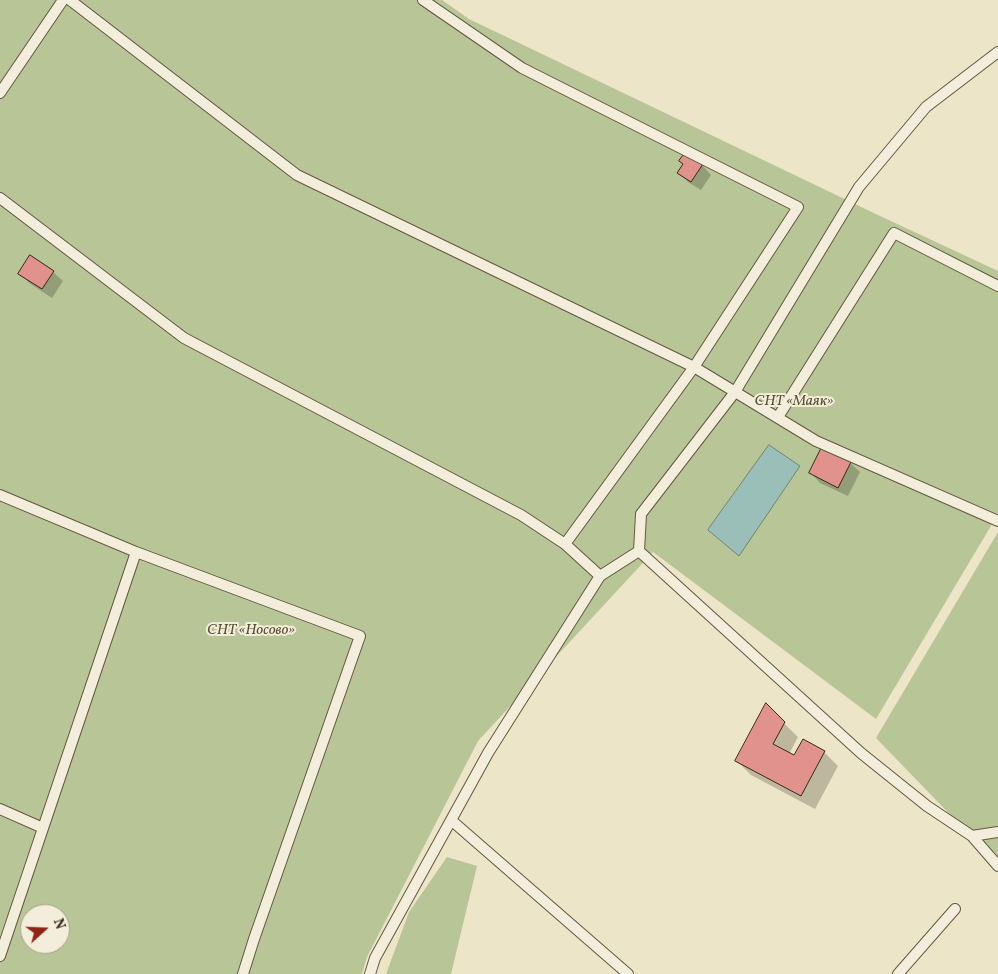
<!DOCTYPE html>
<html>
<head>
<meta charset="utf-8">
<style>
  body { margin:0 }
  #map { position:relative; width:998px; height:974px; overflow:hidden; background:#ede5c8; font-family:Vollkorn,serif }
  canvas { display:block }
  .north { position:absolute; left:20px; top:904px; width:50px; height:50px; box-sizing:border-box; background:#f3eedb; border:1px solid #a89f8b; border-radius:50%; rotate:70deg; font-size:14px; font-weight:700; line-height:20px; text-align:center; color:#372814 }
  .north::after { content:''; display:block; margin:auto; width:18px; height:22px; background:#8f2418; clip-path:polygon(50% 0,100% 100%,50% 72%,0 100%) }
</style>
</head>
<body>
<div id="map">
<canvas width="998" height="974"></canvas>
<div class="north">N</div>
</div>
<script>
const context = document.querySelector('canvas').getContext('2d');
context.lineJoin = 'round';
function fill(path, color) { context.fillStyle = color; context.fill(path, 'evenodd'); }
function strokePath(path, color, width, dash) { context.strokeStyle = color; context.lineWidth = width; context.lineCap = dash ? 'butt' : 'round'; context.setLineDash(dash || []); context.stroke(path); }
function drawText(font, color, halo, rows, align = 'center') {
  context.font = font + ' Vollkorn,serif'; context.lineWidth = 4; context.setLineDash([]); context.textBaseline = 'middle'; context.strokeStyle = halo; context.fillStyle = color; for (const [text, x, y, turn = 0] of rows) {
    context.save(); context.translate(x, y); context.rotate((+turn || 0) * Math.PI / 180); context.textAlign = isNaN(turn) ? turn : align; if (halo) context.strokeText(text, 0, 0); context.fillText(text, 0, 0); context.restore();
  }
}
const green = new Path2D(`
  M0,0H442L469,19L878,215L998,271V514L876,719L653,552L478,741L367,957L362,974H0ZM30,914H60V944H30Z
  M998,532V864L876,738Z
  M447,857L477,866L451,974H386L409,912Z`);
const water = new Path2D(`
  M769,445L800,466L739,556L708,530Z`);
const shadow = new Path2D(`
  M684,164L702,165L711,175L701,190L688,182L679,172Z
  M53,272L63,281L52,298L29,283L20,273Z
  M850,463L860,472L848,496L820,483L811,473Z
  M766,706L798,737L789,754L795,757L824,752L838,766L815,809L751,775L737,761Z`);
const building = new Path2D(`
  M685,153L703,164L691,182L677,173L683,164L679,161Z
  M30,255L54,271L42,289L18,274Z
  M822,447L851,462L838,488L809,473Z
  M766,703L785,722L773,744L794,755L803,739L825,751L801,796L735,761Z`);
const service = new Path2D(`
  M70,0L297,175L694,367L816,441L998,521
  M423,0L522,68L798,207L694,367L565,544
  M0,93L63,0
  M0,198L184,338L521,515L565,544L600,576
  M778,417L894,233L998,286
  M0,495L136,552L0,956
  M639,551L861,753L927,806L972,836L998,832
  M136,552L360,636L254,939L243,974
  M0,809L43,828
  M451,820L628,974
  M972,836L998,866
  M370,974L375,958L488,753L600,576L639,551L641,514L735,392L859,187L926,107L998,52
  M898,974L955,909`);
const parkNames = [
  ["СНТ «Маяк»",794,402],
  ["СНТ «Носово»",251,631]
];
fill(green, '#b8c596');
fill(water, '#99bfb8');
strokePath(water, '#728376', 1);
fill(shadow, '#0003');
fill(building, '#e1928c');
strokePath(building, '#372814', 1);
strokePath(service, '#645741', 12);
strokePath(service, '#f3eedb', 10);
drawText('italic 15px', '#574f34', '#f3eedb', parkNames);
</script>
</body>
</html>
